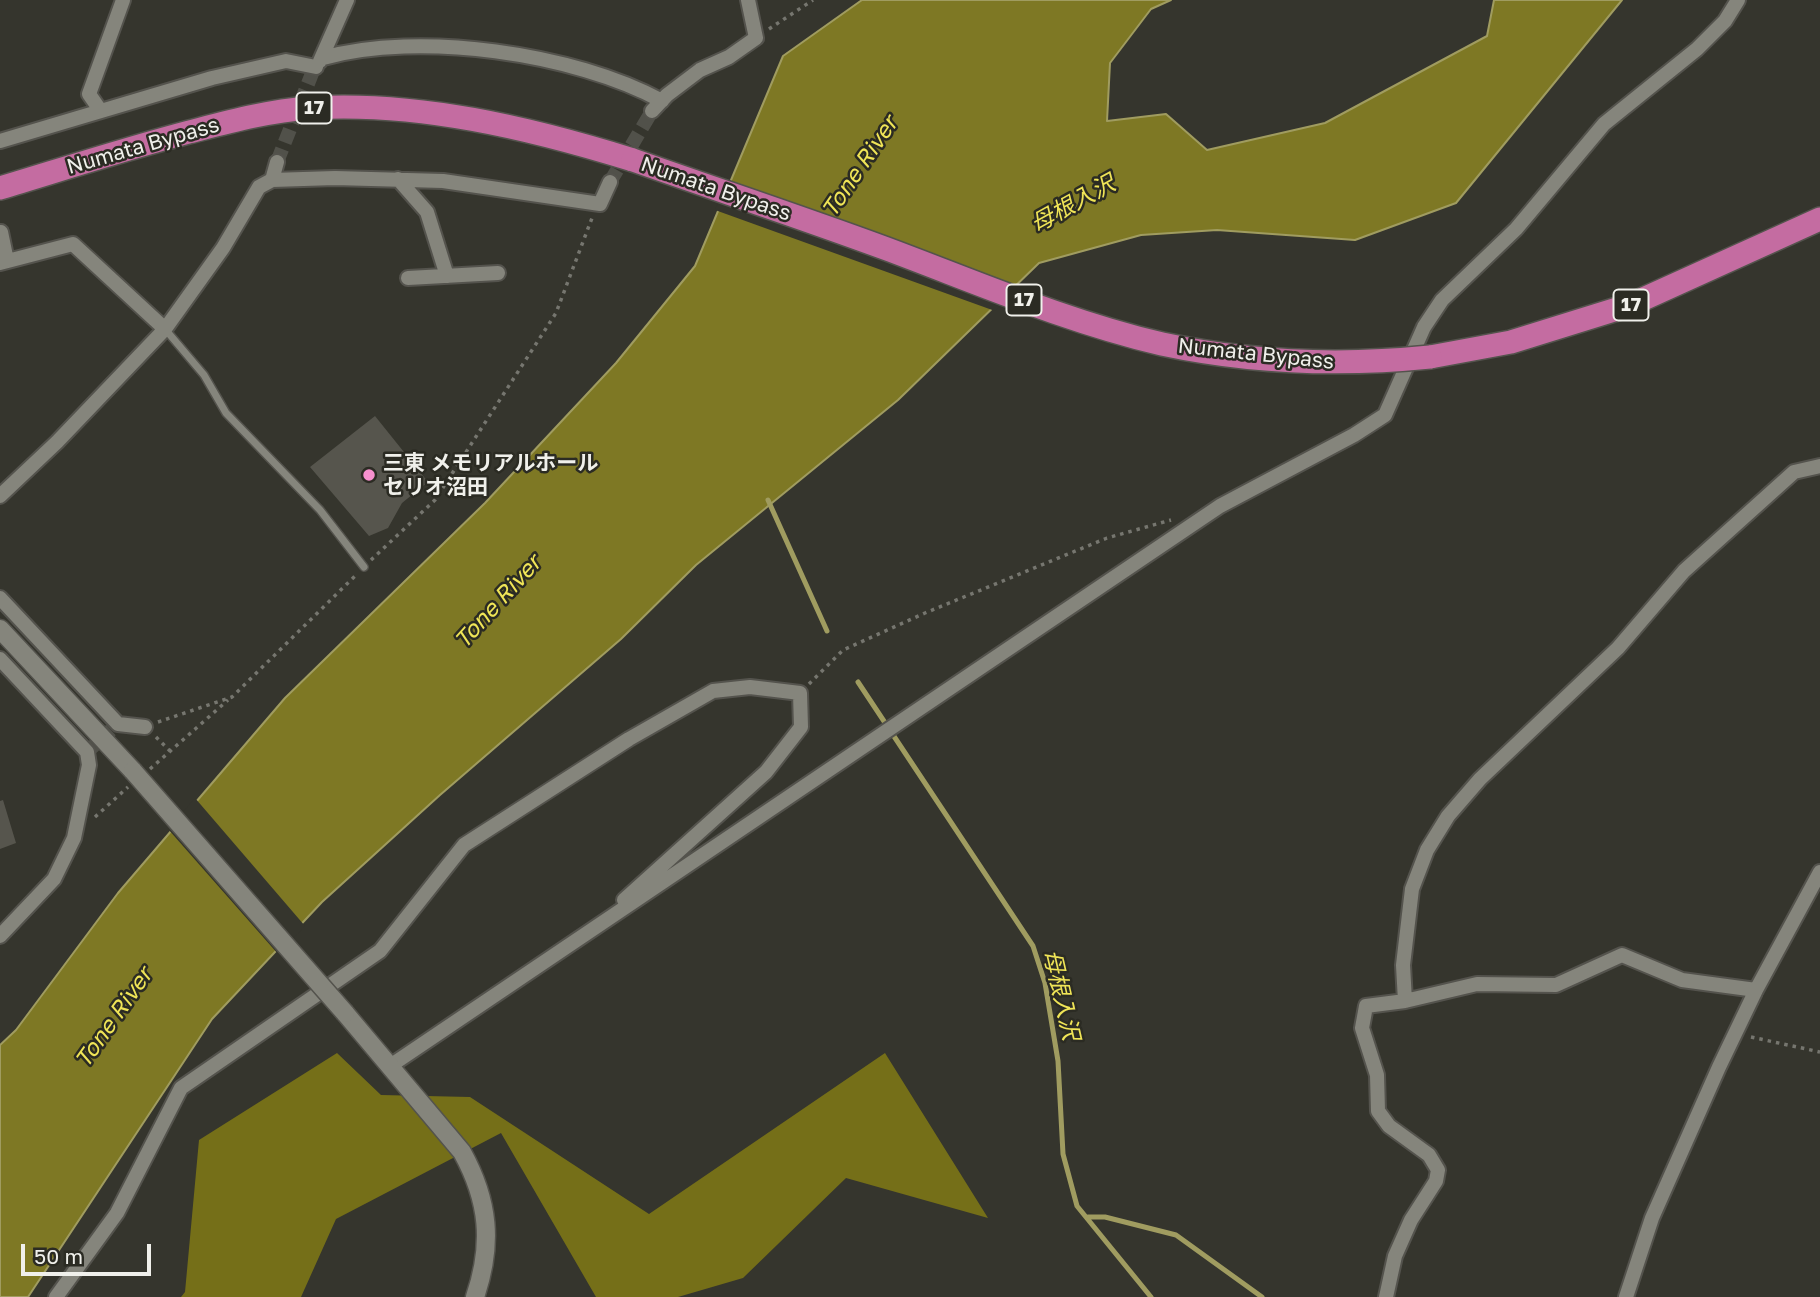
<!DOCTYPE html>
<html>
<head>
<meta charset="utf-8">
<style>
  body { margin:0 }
  #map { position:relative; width:1820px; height:1297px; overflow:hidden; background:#35352d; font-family:"Golos Text",sans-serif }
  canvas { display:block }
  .scale { position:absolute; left:21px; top:1244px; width:130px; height:32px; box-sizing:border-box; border:4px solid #f0f0eb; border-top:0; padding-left:9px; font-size:21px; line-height:24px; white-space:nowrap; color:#f0f0eb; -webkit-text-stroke:5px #2b2b23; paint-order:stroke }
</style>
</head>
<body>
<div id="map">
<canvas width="1820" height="1297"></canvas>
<div class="scale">50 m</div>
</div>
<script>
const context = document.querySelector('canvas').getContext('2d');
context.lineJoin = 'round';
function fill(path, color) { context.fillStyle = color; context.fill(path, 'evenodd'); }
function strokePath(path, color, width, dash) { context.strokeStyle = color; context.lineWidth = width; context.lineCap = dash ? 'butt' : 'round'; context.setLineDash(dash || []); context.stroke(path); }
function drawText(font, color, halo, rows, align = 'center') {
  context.font = font + ' "Golos Text","Noto Sans JP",sans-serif'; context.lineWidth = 5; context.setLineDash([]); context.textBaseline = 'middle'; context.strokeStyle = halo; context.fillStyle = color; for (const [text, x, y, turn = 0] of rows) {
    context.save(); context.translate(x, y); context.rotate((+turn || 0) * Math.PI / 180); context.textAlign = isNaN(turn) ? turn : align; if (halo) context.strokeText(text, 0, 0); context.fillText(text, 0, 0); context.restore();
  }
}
const forest = new Path2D(`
  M337,1053L381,1095L470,1097L649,1214L885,1053L988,1218L846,1178L743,1278L678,1297H596L501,1133L336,1219L301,1297H181L185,1292L199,1140Z`);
const water = new Path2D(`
  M862,0H1171L1151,9L1110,63L1107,121L1166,114L1207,150L1325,123L1487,36L1494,0H1622L1456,203L1355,240L1217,230L1141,235L1039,263L898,400L696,565L621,639L440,795L322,902L212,1019L28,1297H0V1045L16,1030L118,893L285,698L485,503L616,363L695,266L783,56Z`);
const pier = new Path2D(`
  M727,181L1020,287L995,311L715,210Z
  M195,798L305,926L278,954L168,829Z`);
const stream = new Path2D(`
  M768,500L827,631
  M858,682L1033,946L1045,983L1058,1061L1063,1154L1077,1206L1151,1297
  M1088,1217H1105L1176,1235L1262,1297`);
const building = new Path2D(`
  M375,416L428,482L402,503L388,528L369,536L310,467Z
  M3,800L16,843L0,849V801Z`);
const minorTunnel = new Path2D(`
  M277,162L313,71
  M610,182L652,111
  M88,751L111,730`);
const path = new Path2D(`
  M769,29L813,0
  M371,560L435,500L556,313L592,218
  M809,684L843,650L925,613L1107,538L1171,520
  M158,722L232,697L356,575
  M156,737L170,751
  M150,769L228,700
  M95,817L128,787
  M1751,1037L1820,1052`);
const service = new Path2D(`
  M165,329L204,375L226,413L320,510L364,567`);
const minor = new Path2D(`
  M323,58C419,31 574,53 662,101
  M320,61L347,0
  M100,110L89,94L123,0
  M652,111L667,95L700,70L729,57L756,38L748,0
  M0,141L212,78L286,61L316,67
  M398,179L427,212L447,276
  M272,180L335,178L443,181L600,204L610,182
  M1,232L7,261
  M0,263L73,244L165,329
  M408,278L498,273
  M0,496L57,442L165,329L223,248L259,187L272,180L277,162
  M0,598L118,724L145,727
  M0,659L87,752L89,765L74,838L54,879L0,936
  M1405,1001L1403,965L1412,889L1427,850L1448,816L1480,779L1618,648L1684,571L1794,472L1820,466
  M390,1066L1220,506L1354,435L1385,415L1424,327L1442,300L1516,229L1604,124L1697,49L1725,21L1738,0
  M56,1297L117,1213L181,1088L380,951L464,845L629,739L713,691L750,687L800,693L801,727L766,772L624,900
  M1386,1297L1395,1256L1411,1220L1436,1181L1438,1170L1429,1155L1389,1126L1378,1111L1377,1075L1362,1028L1366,1006L1405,1001L1477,984L1556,985L1622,955L1682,980L1756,990
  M1626,1297L1652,1218L1719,1067L1756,990L1820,872`);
const tertiary = new Path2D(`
  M0,629L133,771
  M345,1013L462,1152C489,1201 493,1244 475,1297`);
const trunk = new Path2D(`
  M0,188C63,169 125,149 189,132C228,122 268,111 309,108C417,101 530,128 633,160
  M1430,357L1511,342L1630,305L1820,219`);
const tertiaryBridge = new Path2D(`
  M133,771L345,1013`);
const trunkBridge = new Path2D(`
  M633,160C718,190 803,218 887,249C978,283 1068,322 1162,344C1251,363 1341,366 1430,357`);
const markers = [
  [369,475,7,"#f790ce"]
];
const shields = [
  [314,108,35],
  [1024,300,35],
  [1631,305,35]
];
const shieldNames = [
  ["17",314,108],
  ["17",1024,300],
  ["17",1631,305]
];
const streetNames = [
  ["Numata Bypass",143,146,-16],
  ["Numata Bypass",716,189,19],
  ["Numata Bypass",1256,354,6]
];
const poiNames = [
  ["三東 メモリアルホール",383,463],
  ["セリオ沼田",383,487]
];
const waterNames = [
  ["Tone River",860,167,-56],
  ["母根入沢",1073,204,-29],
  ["Tone River",498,602,-48],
  ["母根入沢",1061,995,77],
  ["Tone River",114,1018,-55]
];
fill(forest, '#756f18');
fill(water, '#7e7824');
strokePath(water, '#a09c60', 2);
fill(pier, '#35352d');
strokePath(stream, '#a09c60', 5);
fill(building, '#56554d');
strokePath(minorTunnel, '#51514a', 14, [14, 7]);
strokePath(service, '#54534d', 10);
strokePath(minor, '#54534d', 18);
strokePath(tertiary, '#54534d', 21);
strokePath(trunk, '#54534d', 26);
strokePath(path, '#76766f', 3.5, [3.5, 5]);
strokePath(service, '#85857c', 7);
strokePath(minor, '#85857c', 14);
strokePath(tertiary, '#85857c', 18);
strokePath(trunk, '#c46ca1', 23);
strokePath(tertiaryBridge, '#54534d', 21, []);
strokePath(trunkBridge, '#54534d', 26, []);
strokePath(tertiaryBridge, '#85857c', 18);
strokePath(trunkBridge, '#c46ca1', 23);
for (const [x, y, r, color] of markers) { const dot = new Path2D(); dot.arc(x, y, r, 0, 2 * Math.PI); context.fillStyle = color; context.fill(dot); strokePath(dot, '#2b2b23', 2.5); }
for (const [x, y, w] of shields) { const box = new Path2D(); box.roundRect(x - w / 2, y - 15.5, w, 31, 5); context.fillStyle = '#2b2b23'; context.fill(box); strokePath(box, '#f0f0eb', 2); }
drawText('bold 19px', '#f0f0eb', null, shieldNames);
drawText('21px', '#f0f0eb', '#2b2b23', streetNames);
drawText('bold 21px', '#f0f0eb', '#2b2b23', poiNames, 'left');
drawText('italic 23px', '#f0e557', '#2b2b23', waterNames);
</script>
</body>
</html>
